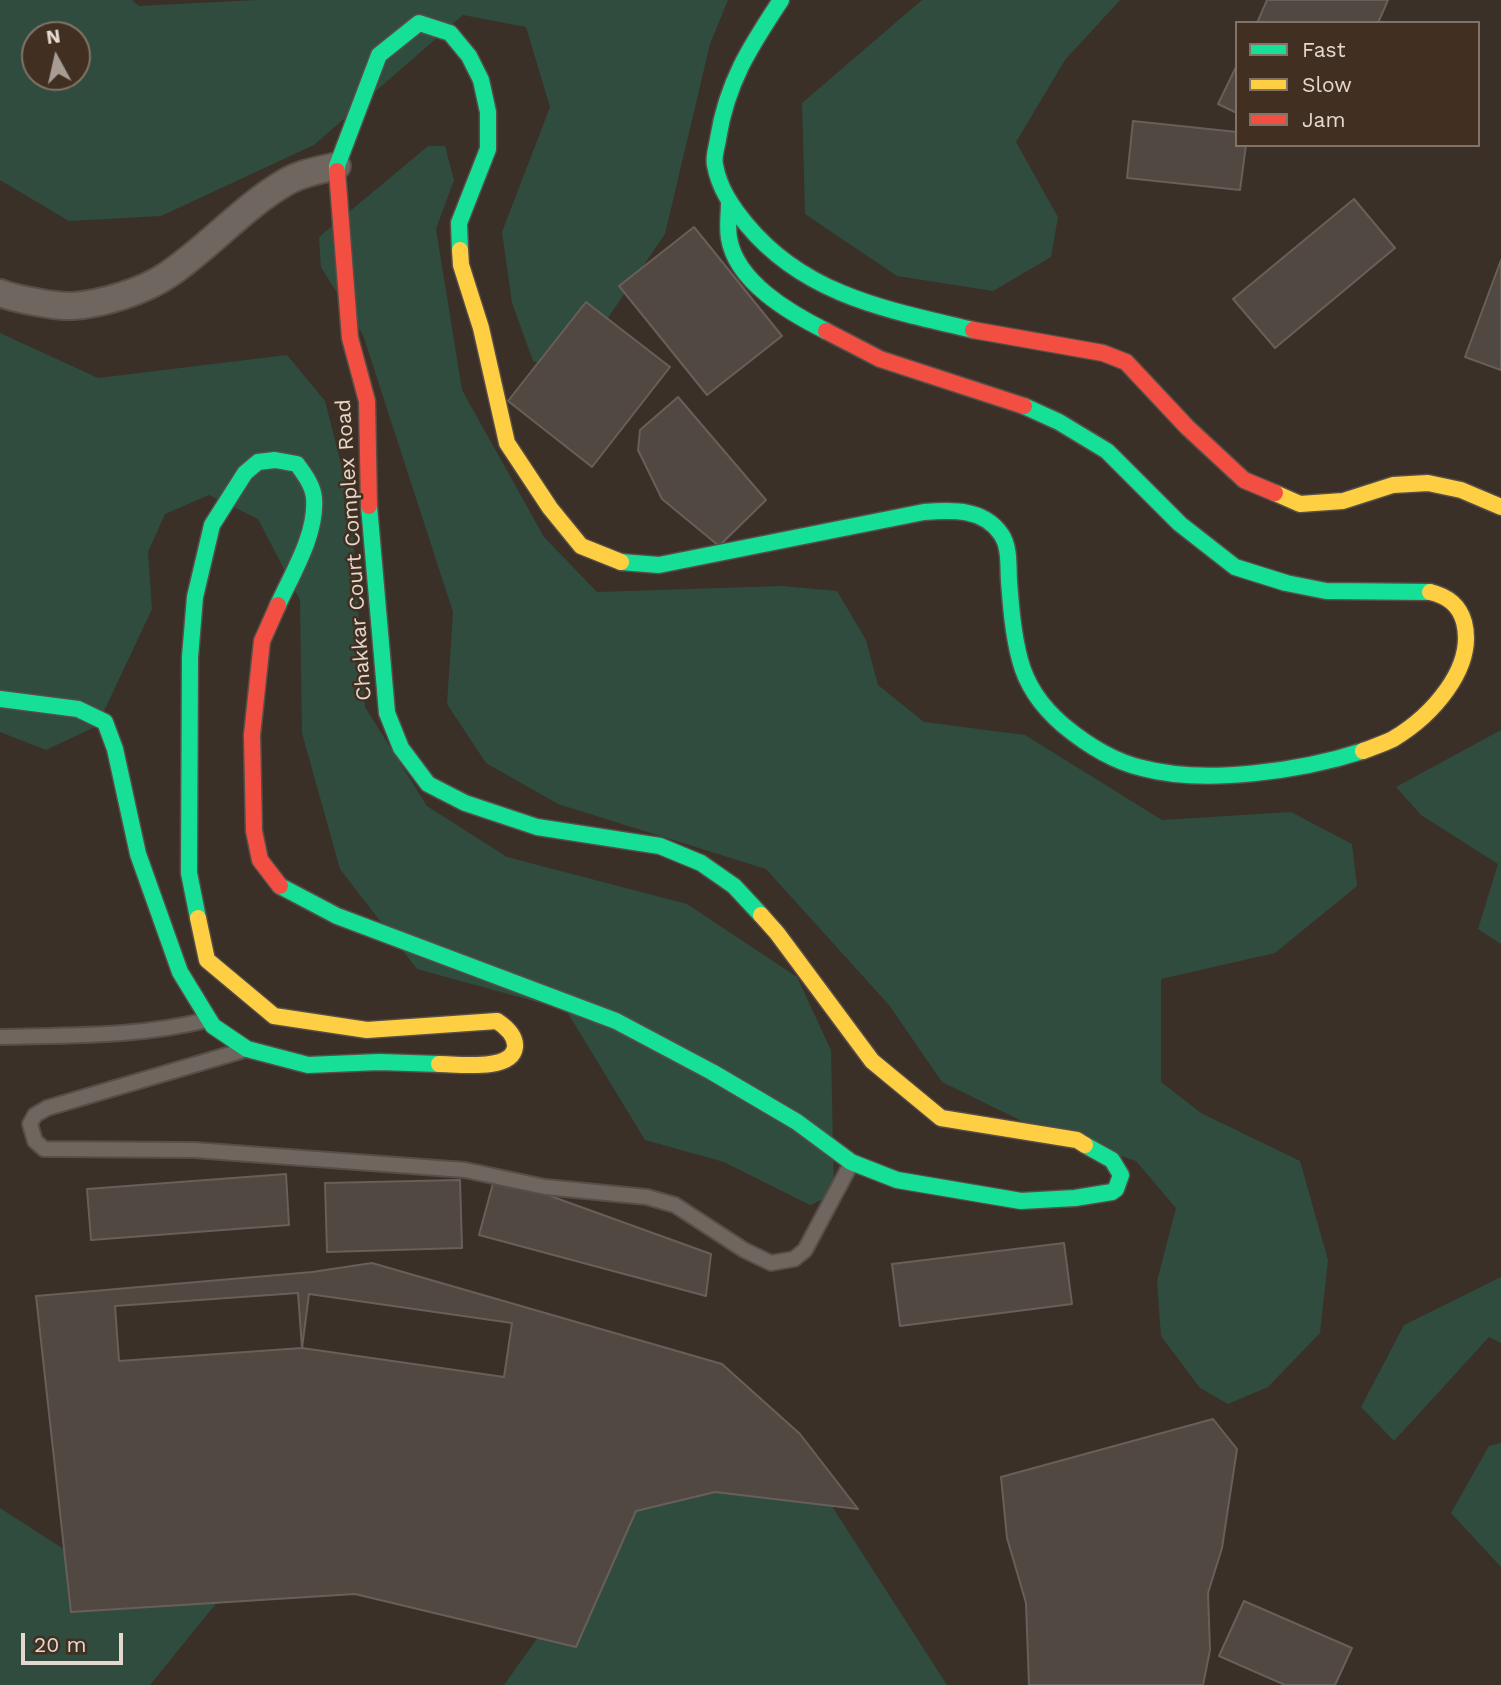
<!DOCTYPE html>
<html>
<head>
<meta charset="utf-8">
<style>
  body { margin:0 }
  #map { position:relative; width:1501px; height:1685px; overflow:hidden; background:#3a3028; font-family:"Work Sans",sans-serif }
  canvas { display:block }
  .legend { position:absolute; left:1235px; top:21px; width:245px; height:126px; box-sizing:border-box; background:#412f21; border:2px solid #827367; margin:0; padding:9px 12px; list-style:none; font-size:21px; color:#e4d8cf }
  .legend li { display:flex; align-items:center; gap:14px; height:35px }
  .legend b { width:35px; border:2px solid #827367 }
  .north { position:absolute; left:21px; top:21px; width:70px; height:70px; box-sizing:border-box; background:#412f21; border:2px solid #827367; border-radius:50%; rotate:352deg; font-size:19px; font-weight:700; line-height:28px; text-align:center; color:#e4d8cf }
  .north::after { content:''; display:block; margin:auto; width:24px; height:32px; background:#a89d95; clip-path:polygon(50% 0,100% 100%,50% 72%,0 100%) }
  .scale { position:absolute; left:21px; top:1633px; width:102px; height:32px; box-sizing:border-box; border:4px solid #e4d8cf; border-top:0; padding-left:9px; font-size:21px; line-height:24px; white-space:nowrap; color:#e4d8cf; -webkit-text-stroke:5px #412f21; paint-order:stroke }
</style>
</head>
<body>
<div id="map">
<canvas width="1501" height="1685"></canvas>
<ul class="legend">
<li><b style="height:9px;background:#16e098"></b>Fast</li>
<li><b style="height:9px;background:#ffcf43"></b>Slow</li>
<li><b style="height:9px;background:#f24e42"></b>Jam</li>
</ul>
<div class="north">N</div>
<div class="scale">20 m</div>
</div>
<script>
const context = document.querySelector('canvas').getContext('2d');
context.lineJoin = 'round';
function fill(path, color) { context.fillStyle = color; context.fill(path, 'evenodd'); }
function strokePath(path, color, width, dash) { context.strokeStyle = color; context.lineWidth = width; context.lineCap = dash ? 'butt' : 'round'; context.setLineDash(dash || []); context.stroke(path); }
function drawText(font, color, halo, rows, align = 'center') {
  context.font = font + ' "Work Sans",sans-serif'; context.lineWidth = 5; context.setLineDash([]); context.textBaseline = 'middle'; context.strokeStyle = halo; context.fillStyle = color; for (const [text, x, y, turn = 0] of rows) {
    context.save(); context.translate(x, y); context.rotate((+turn || 0) * Math.PI / 180); context.textAlign = isNaN(turn) ? turn : align; if (halo) context.strokeText(text, 0, 0); context.fillText(text, 0, 0); context.restore();
  }
}
const green = new Path2D(`
  M0,0H132L139,6L257,0H728L710,44L665,234L571,372L533,361L512,303L502,232L550,107L526,27L463,15L314,145L161,216L69,221L0,180ZM35,35H77V77H35Z
  M922,0H1120L1065,60L1016,142L1058,217L1051,257L993,291L897,276L805,214L802,103Z
  M428,146H445L454,180L436,229L462,390L544,537L597,592L782,586L837,591L866,640L878,685L924,722L1025,735L1162,820L1291,812L1352,844L1357,886L1275,953L1161,979V1082L1201,1113L1300,1161L1328,1260L1320,1333L1268,1387L1228,1404L1200,1388L1161,1336L1157,1281L1176,1208L1136,1161L1034,1127L942,1082L889,1005L766,869L558,804L486,763L447,704L453,612L363,335L321,267L319,237Z
  M0,333L98,378L287,355L325,401L351,503L365,707L427,806L507,857L687,904L797,977L831,1050L834,1194L810,1205L724,1162L645,1140L566,1010L417,969L340,869L302,733L300,600L258,519L209,495L165,514L148,552L152,609L97,726L46,750L0,732Z
  M1501,730V944L1478,929L1498,864L1421,815L1396,787Z
  M1501,1277V1343L1489,1337L1394,1441L1361,1407L1404,1325Z
  M1501,1443V1567L1451,1513L1489,1446Z
  M645,1487L826,1497L947,1685H504Z
  M0,1508L90,1566L262,1547L150,1685H0Z`);
const building = new Path2D(`
  M1267,0H1388L1378,23H1257Z
  M1237,65V113L1218,104Z
  M1133,121L1237,132V145H1246L1240,190L1127,178Z
  M1354,199L1395,248L1275,348L1233,299Z
  M694,227L782,336L707,395L619,286Z
  M1501,260V370L1465,357Z
  M586,302L670,367L592,467L508,401Z
  M678,397L766,500L719,546L662,499L638,450L640,430Z
  M286,1174L289,1225L91,1240L87,1189Z
  M495,1176L711,1254L706,1296L479,1235Z
  M460,1180L462,1248L327,1252L325,1183Z
  M1064,1243L1072,1304L900,1326L892,1264Z
  M372,1263L722,1364L800,1434L858,1509L715,1492L636,1511L576,1647L355,1594L71,1612L36,1296L312,1272Z
  M298,1293L302,1348L119,1361L115,1306Z
  M309,1294L512,1323L504,1377L302,1348Z
  M1213,1419L1237,1449L1222,1548L1208,1593L1210,1650L1203,1685H1029L1026,1603L1007,1538L1001,1477Z
  M1244,1601L1352,1648L1335,1685H1285L1219,1656Z`);
const lane = new Path2D(`
  M0,1037C70,1035 139,1037 207,1020
  M241,1051L47,1108L35,1115L30,1124L35,1141L44,1149L194,1150L465,1170L545,1187L647,1197L675,1205L744,1250L771,1263L794,1259L805,1250L851,1164`);
const street = new Path2D(`
  M0,293C15,299 57,307 73,306C102,304 145,291 169,274C210,246 243,207 286,182C301,173 320,170 337,166`);
const fast = new Path2D(`
  M781,0C750,47 727,82 718,139C717,147 713,157 715,165C719,188 732,207 747,225C806,296 889,310 973,330
  M337,171V166L379,55L419,23L450,33L469,56L481,80L488,112V149L459,223L460,250
  M729,204C729,215 727,227 729,238C736,282 790,313 826,331
  M1024,406L1059,422L1107,451L1180,524L1235,567L1286,583L1326,591L1430,592
  M369,506L387,713L401,748L428,784L465,803L537,827L660,846L701,863L734,886L761,915
  M621,562L659,565L924,512C952,510 983,508 1001,534C1010,547 1008,565 1009,581C1011,607 1013,634 1020,660C1027,687 1042,707 1063,725C1087,745 1112,761 1142,768C1205,785 1301,771 1363,751
  M0,699L78,709L105,722L115,749L138,854L180,972L213,1026L247,1049L308,1065L379,1062L439,1064
  M280,886L337,916L616,1021L712,1072L797,1122L851,1162L897,1180L1021,1201L1075,1198L1112,1192L1116,1189L1121,1175L1112,1160L1085,1145
  M198,918L189,873L190,657L195,597L212,525L245,473L258,462L275,460L297,464C304,474 313,485 314,498C317,534 292,574 278,605`);
const slow = new Path2D(`
  M460,250L461,265L481,328L507,443L550,508L581,546L621,562
  M1275,493L1300,504L1343,501L1393,485L1428,483L1461,490L1501,507
  M1363,751C1373,747 1383,744 1393,739C1430,717 1476,669 1464,622C1459,604 1447,596 1430,592
  M761,915L777,933L872,1061L941,1118L1077,1140L1085,1145
  M198,918L207,960L274,1016L367,1030L497,1021C506,1027 516,1036 515,1047C512,1072 457,1064 439,1064`);
const jam = new Path2D(`
  M337,171L350,338L367,401L369,506
  M973,330L1103,353L1126,362L1187,427L1244,480L1275,493
  M826,331L880,359L1024,406
  M278,605L262,641L252,735L254,831L260,860L280,886`);
const streetNames = [
  ["Chakkar Court Complex Road",354,550,-94]
];
fill(green, '#2f4c3e');
fill(building, '#514842');
strokePath(building, '#695f5a', 2);
strokePath(lane, '#574e47', 18);
strokePath(street, '#574e47', 30);
strokePath(fast, '#574e47', 19);
strokePath(slow, '#574e47', 19);
strokePath(jam, '#574e47', 19);
strokePath(lane, '#6e665f', 14);
strokePath(street, '#6e665f', 26);
strokePath(fast, '#16e098', 16);
strokePath(slow, '#ffcf43', 16);
strokePath(jam, '#f24e42', 16);
drawText('21px', '#e4d8cf', '#412f21', streetNames);
</script>
</body>
</html>
